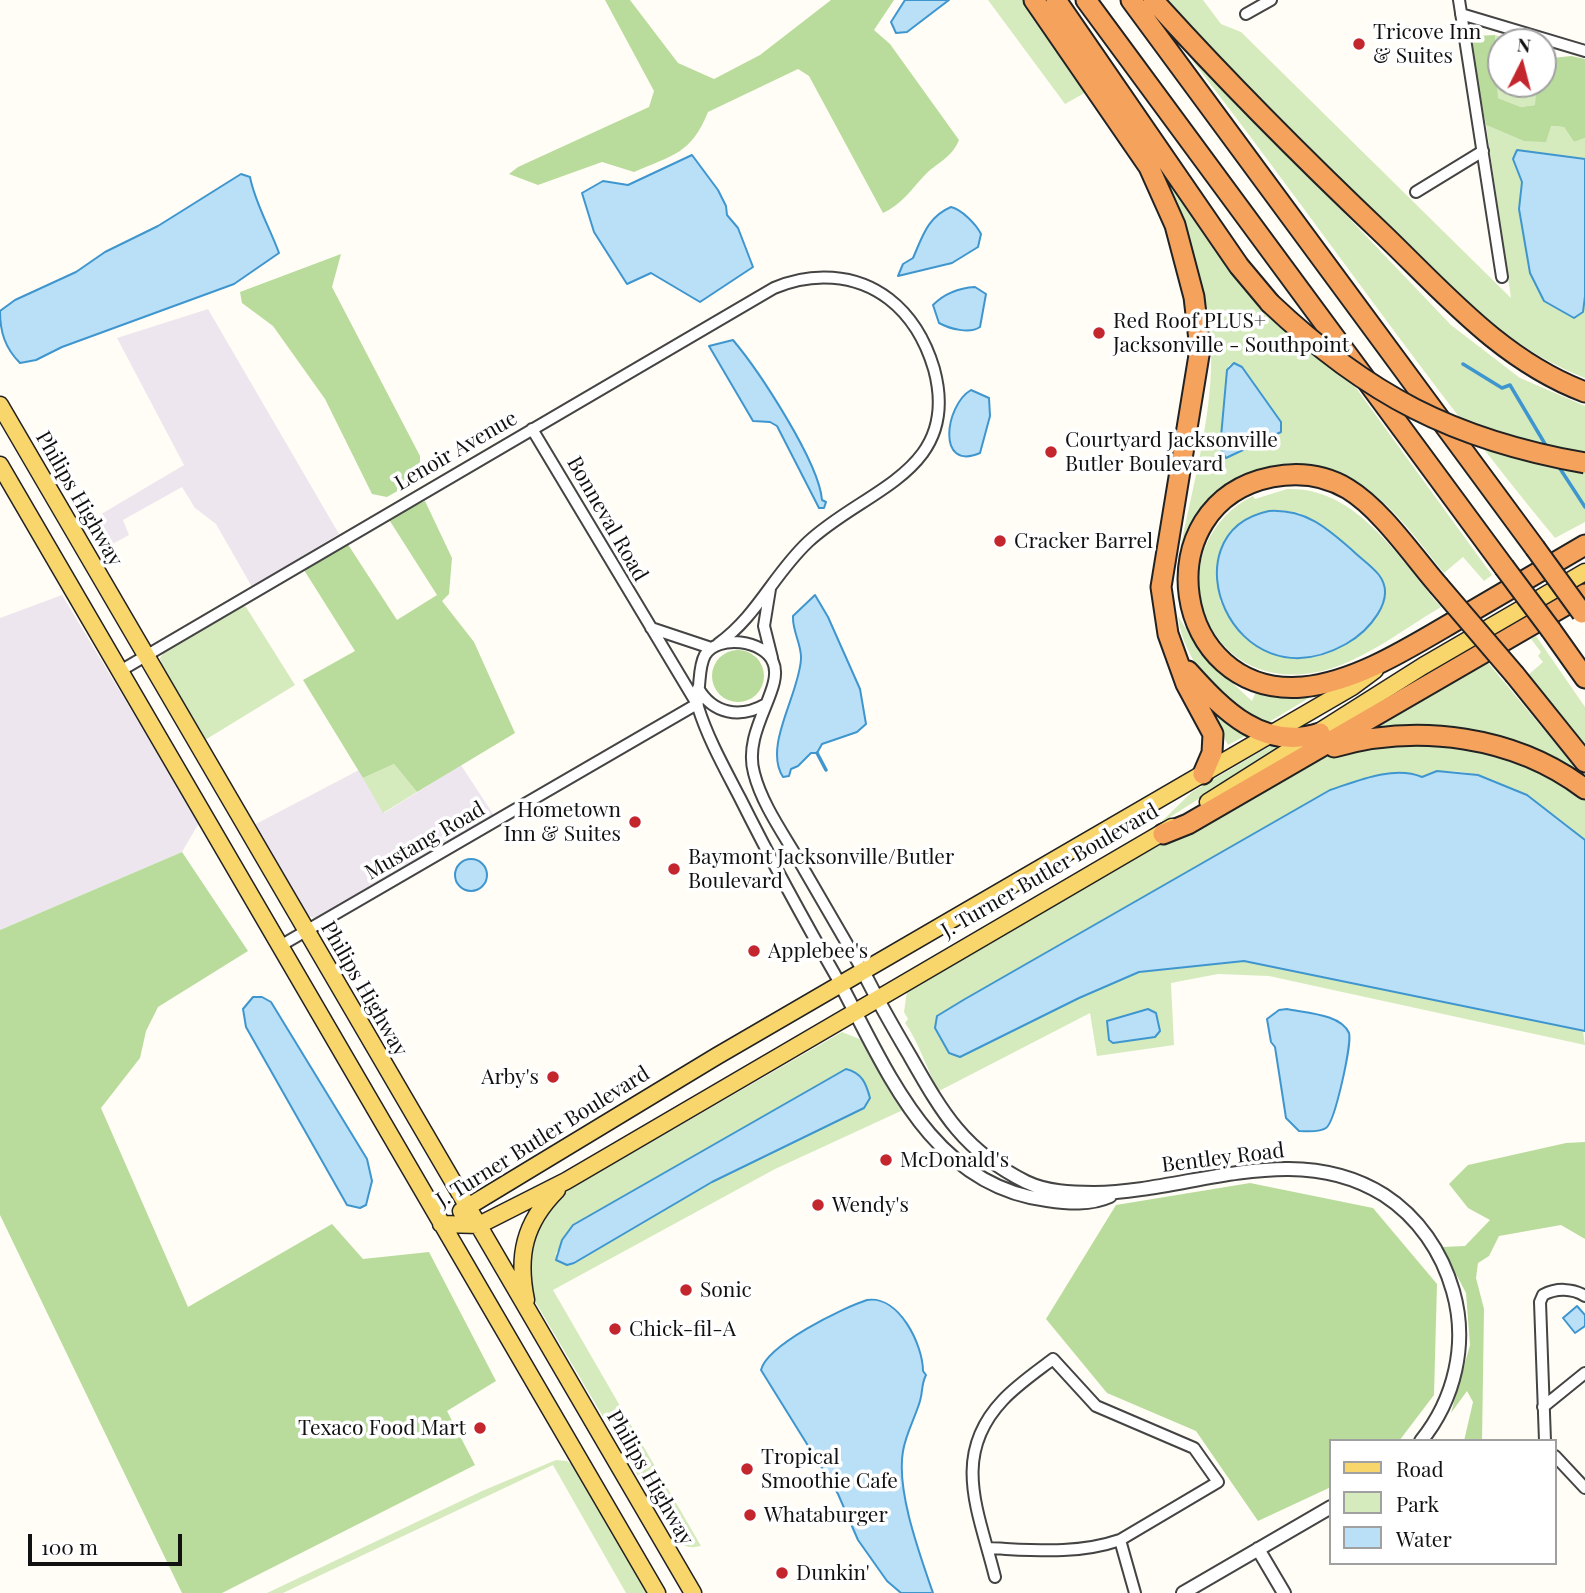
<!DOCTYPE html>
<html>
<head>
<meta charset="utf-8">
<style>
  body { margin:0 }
  #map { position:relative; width:1585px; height:1593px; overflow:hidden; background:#fffdf5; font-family:"Playfair Display",serif }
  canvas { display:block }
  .legend { position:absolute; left:1329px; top:1439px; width:228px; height:126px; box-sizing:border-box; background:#fff; border:2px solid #a0a0a0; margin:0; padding:9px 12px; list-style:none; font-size:21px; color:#111 }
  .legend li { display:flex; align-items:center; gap:14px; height:35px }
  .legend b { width:35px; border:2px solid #a0a0a0 }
  .north { position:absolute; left:1487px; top:28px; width:70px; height:70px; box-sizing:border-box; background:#fff; border:2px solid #a0a0a0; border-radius:50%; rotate:6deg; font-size:19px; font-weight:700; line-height:28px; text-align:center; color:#111 }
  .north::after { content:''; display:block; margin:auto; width:24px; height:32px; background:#c4262e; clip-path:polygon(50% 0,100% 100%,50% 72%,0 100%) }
  .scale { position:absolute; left:28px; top:1534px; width:154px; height:32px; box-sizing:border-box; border:4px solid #111; border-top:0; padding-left:9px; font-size:21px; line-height:24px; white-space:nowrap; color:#111; -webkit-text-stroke:5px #fff; paint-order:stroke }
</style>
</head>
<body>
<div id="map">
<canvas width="1585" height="1593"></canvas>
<ul class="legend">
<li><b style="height:9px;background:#f9d66b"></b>Road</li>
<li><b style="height:19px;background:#d5ebbd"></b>Park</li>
<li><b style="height:19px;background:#b9e0f7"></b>Water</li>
</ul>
<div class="north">N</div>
<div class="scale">100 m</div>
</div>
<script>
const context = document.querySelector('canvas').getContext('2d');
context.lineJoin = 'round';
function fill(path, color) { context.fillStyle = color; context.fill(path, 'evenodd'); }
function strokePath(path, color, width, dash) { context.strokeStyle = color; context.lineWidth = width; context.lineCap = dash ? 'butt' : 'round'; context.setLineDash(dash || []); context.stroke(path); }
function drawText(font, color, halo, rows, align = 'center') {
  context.font = font + ' "Playfair Display",serif'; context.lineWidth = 7; context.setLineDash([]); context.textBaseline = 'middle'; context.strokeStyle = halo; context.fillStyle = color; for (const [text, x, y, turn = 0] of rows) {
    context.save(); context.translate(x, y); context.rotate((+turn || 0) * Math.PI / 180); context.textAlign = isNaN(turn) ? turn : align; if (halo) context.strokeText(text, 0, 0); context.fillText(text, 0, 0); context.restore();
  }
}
const industrial = new Path2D(`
  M208,309L339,534L252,587L216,524L195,508L182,487L123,520L129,535L107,547L106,559L81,526L184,465L117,338Z
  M62,595L199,823L182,852L0,930V618Z
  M461,765L495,817L316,919L304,914L254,825L359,770L384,813Z`);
const green = new Path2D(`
  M988,0H1025L1088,91L1065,104Z
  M1168,0H1203L1221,24L1241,32L1511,298L1486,125L1525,141L1550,126L1564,127L1574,142L1585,138V159L1518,150L1514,159L1522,182L1519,209L1530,273L1583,312L1585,296V378C1497,344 1435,272 1369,207C1300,140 1231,73 1168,0Z
  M1495,35L1521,42H1501V84H1536L1535,105L1521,107L1498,98Z
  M1196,58L1451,325L1520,378L1585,406V522L1555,538C1428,384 1314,218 1192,60Z
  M1172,187L1251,297L1289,335L1356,388L1492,575L1484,581L1463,557L1444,573C1417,540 1391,502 1354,480C1285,438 1205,480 1180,551C1193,484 1222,383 1207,317C1197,274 1180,231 1167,189ZM1239,364L1281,422L1282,428L1220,448L1227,371L1229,365Z
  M1287,489C1357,486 1400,560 1441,607C1400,631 1353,670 1304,674C1197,685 1158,544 1253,496L1255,499ZM1280,510L1300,513L1359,635C1305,675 1249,661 1220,601L1249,517Z
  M241,606L246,607L295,685L205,740L162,666L160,658L167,648Z
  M1178,616L1202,655L1252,701L1256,691L1309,698L1264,725C1224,704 1183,663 1178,616Z
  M1536,636L1585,707V747L1527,676L1543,662L1538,656L1541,652L1531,639Z
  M1484,658L1585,779L1508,746L1336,743Z
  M1204,701L1247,735L1228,745Z
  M1432,741L1514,758L1585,797V840C1547,806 1474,754 1422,777C1394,765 1357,781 1330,790L937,1016L1079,998L1139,972L1244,961L1583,1031L1585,1045L1269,976L1218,974L1171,983L1174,1045L1097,1056L1090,1013L939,1091C926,1069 920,1044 905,1023L908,1019L904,1012L907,991L1286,772L1335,752Z
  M1270,746L1279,748L1159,824L1192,792Z
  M394,764L417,792L383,813L363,778Z
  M842,1032L862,1040L903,1110L775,1169L553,1290L701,1546C689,1549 681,1546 674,1537L533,1298L527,1284V1242L558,1196ZM864,1108L555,1255L573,1225Z
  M556,1460L567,1461L574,1466L647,1593H626L553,1465L283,1593H267L482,1491Z`);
const forest = new Path2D(`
  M605,0H630L678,63L714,79L760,55L831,0H894L874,30L890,44L959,140C951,159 937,162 924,176C910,191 902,204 883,213L809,76L798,69L708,112C691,154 673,155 634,172L602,162L538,185L509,174L518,167L649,107L654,91Z
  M1495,35L1498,98L1521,107L1535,105L1536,84H1543V59L1571,56L1585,59V138L1574,142L1564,127L1551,126L1546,142L1524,141L1486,125L1470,48L1476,36Z
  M341,254L332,287L420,456V478L387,497L372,494L325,399L273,326L242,303L240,292Z
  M425,501L452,558L449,594L442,601L474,642L515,733L417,792L394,764L363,778L303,680L355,651L304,570L347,543L397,620L437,595L388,518Z
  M712 676a26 26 0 1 1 52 0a26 26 0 1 1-52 0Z
  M182,852L248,951L158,1007L146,1031L140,1058L101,1108L188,1307L332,1224L363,1259L429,1252L496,1381L447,1411L475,1465L222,1593H182L0,1215V930Z
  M1585,1142V1239L1561,1225L1499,1236L1489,1256L1478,1263L1476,1278L1484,1309L1482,1441H1464L1473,1402L1467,1391L1451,1413L1470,1345L1466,1293L1442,1247L1465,1246L1490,1220L1468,1208L1449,1184L1468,1165L1566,1143Z
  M1250,1183L1373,1208L1437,1284L1434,1395L1399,1441H1331V1487L1258,1521L1196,1431L1107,1393L1046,1319L1116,1205Z`);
const water = new Path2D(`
  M905,0H949L907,32L896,33L891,22Z
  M1517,150L1585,159V296L1583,312L1574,318L1544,301L1530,273L1519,209L1522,182L1513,159Z
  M692,155L718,190L726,206L727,215L738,228L753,267L700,302L651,273L627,284L594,232L582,193L603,181L628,185Z
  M241,174L250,177C255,203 270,228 279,253L234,284L62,347L36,360L20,363C5,348 0,332 0,311L15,300L76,272L105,252L158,226Z
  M951,207C961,209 976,224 981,234L978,247L952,263L898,276L903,264L913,258C922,238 927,217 951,207Z
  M975,287L986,294L980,327C970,334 950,329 939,323L933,305C944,294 958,288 975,287Z
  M733,340C759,371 819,462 822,500L826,502L824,508H819L777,426L770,422L753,421L709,346Z
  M1234,363L1242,367L1281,422V432L1226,458L1220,448L1227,370Z
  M971,390L989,398L990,416L980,453C936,472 945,405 971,390Z
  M1269,511C1305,509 1326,527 1352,550C1360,558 1372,566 1379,575C1398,600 1367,632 1346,644C1232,708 1164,533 1269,511Z
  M815,595L828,617L860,689L866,724L857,732L822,744L817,753H811L798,766L791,769L789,776L783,777C763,746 799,695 801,659C802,645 792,631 793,616Z
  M1437,771L1478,775L1527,795L1585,840V1031L1244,961L1139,972L1079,998L960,1057L949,1053L935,1028L937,1016L965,999L1330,790C1357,781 1394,765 1422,777Z
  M455 875a16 16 0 1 1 32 0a16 16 0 1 1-32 0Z
  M253,997H262L271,1002L367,1159L372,1181L366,1205L360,1208L347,1205L246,1027L243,1009Z
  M1148,1009L1156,1013L1160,1031L1155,1037L1113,1043L1109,1040L1107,1021Z
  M1287,1009C1306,1013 1341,1014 1349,1033C1352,1044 1335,1122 1326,1128C1319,1133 1307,1131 1299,1131L1286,1118L1275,1047L1271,1042L1267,1019L1279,1010Z
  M846,1069C862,1073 866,1083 870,1098L864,1108L712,1182L574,1263L567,1265L556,1260L562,1240L573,1225Z
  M867,1300C899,1295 923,1345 923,1371L926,1375C921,1385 923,1391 920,1401C915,1418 906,1433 903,1451C896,1491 920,1555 933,1593H901L887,1581L858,1540L838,1494L761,1370C767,1345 842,1308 867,1300Z
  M1577,1306L1585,1315V1326L1575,1333L1563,1318Z`);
const stream = new Path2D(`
  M1463,364L1502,388L1510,385L1548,449
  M1557,464L1585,507
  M817,753L826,770`);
const minor = new Path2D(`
  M1459,0L1502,277
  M1246,14L1271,0
  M1461,14L1585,51
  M1416,192L1483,151
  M770,589L764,626L772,658
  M651,628L711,648
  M120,671L774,288C811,272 855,273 889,299C911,316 926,342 934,369C962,472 864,489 808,542C773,575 758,615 718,644
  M698,688C713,714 740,719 766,704
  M280,946L697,704L532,429
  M841,985C806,924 772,862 740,798C725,769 708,739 698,707C697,701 698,693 699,686C700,676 700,664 705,655C718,634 764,640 773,662C785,688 742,730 754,773C761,801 780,829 795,854C818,893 841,933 864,973
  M1543,1407L1585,1373
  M1545,1441L1540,1302L1543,1295C1556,1288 1572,1288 1585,1296
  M1555,1456L1585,1488
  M1120,1540L1135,1593
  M988,1548C1033,1550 1076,1555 1120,1540L1218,1482L1194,1448L1096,1406L1053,1359C1036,1372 1017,1385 1003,1400C950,1456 979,1512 995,1577`);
const tertiary = new Path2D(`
  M864,973C878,1001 894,1029 910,1056C943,1114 964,1151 1026,1182C1047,1192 1071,1193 1094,1193C1190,1192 1294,1138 1384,1195C1418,1217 1442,1252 1453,1291C1468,1343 1455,1399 1421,1441
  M841,985C889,1075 933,1186 1047,1200C1068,1203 1090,1205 1110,1196
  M1258,1549L1284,1593
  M1183,1593L1331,1507`);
const primary = new Path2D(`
  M0,405L693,1593
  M0,465L657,1593
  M1208,802L1423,666L1585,572
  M461,1211L717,1056L1352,687L1375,670
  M441,1224L479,1225L566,1181L1172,827
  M526,1300C517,1256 524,1223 557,1190`);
const motorway = new Path2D(`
  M1034,0L1149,167L1175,225L1194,297L1200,349L1161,587L1168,634L1186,684L1213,734L1212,753L1203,774
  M1056,0L1239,266L1270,303
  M1086,0L1504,567
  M1131,0L1535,548
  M1153,0C1227,82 1305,160 1385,236C1447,296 1503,361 1585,392
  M1438,585C1413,556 1381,509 1348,489C1325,475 1298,472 1272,477C1143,503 1170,698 1303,687C1358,682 1415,644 1462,617C1503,593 1544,569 1585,545
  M1551,630L1585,678
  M1188,671C1224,711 1263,751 1320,733
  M1515,675L1585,762
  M1334,747C1418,723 1515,736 1585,789
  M1163,834L1188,824L1585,594`);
const motorwayBridge = new Path2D(`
  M1270,303C1367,395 1454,440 1585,463
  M1535,548L1582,613
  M1504,567L1551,630
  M1438,585L1515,675`);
const markers = [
  [1359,44,7,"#c4262e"],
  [1099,333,7,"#c4262e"],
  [1051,452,7,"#c4262e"],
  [1000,541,7,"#c4262e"],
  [635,822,7,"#c4262e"],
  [674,869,7,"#c4262e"],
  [754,951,7,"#c4262e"],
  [553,1077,7,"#c4262e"],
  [886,1160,7,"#c4262e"],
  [818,1205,7,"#c4262e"],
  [686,1290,7,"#c4262e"],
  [615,1329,7,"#c4262e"],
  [480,1428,7,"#c4262e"],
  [747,1469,7,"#c4262e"],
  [750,1515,7,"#c4262e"],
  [782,1573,7,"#c4262e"]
];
const poiNames = [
  ["Tricove Inn",1373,32],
  ["& Suites",1373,56],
  ["Red Roof PLUS+",1113,321],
  ["Jacksonville - Southpoint",1113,345],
  ["Courtyard Jacksonville",1065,440],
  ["Butler Boulevard",1065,464],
  ["Cracker Barrel",1014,541],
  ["Hometown",621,810,"right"],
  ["Inn & Suites",621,834,"right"],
  ["Baymont Jacksonville/Butler",688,857],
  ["Boulevard",688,881],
  ["Applebee's",768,951],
  ["Arby's",539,1077,"right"],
  ["McDonald's",900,1160],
  ["Wendy's",832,1205],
  ["Sonic",700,1290],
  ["Chick-fil-A",629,1329],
  ["Texaco Food Mart",466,1428,"right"],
  ["Tropical",761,1457],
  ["Smoothie Cafe",761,1481],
  ["Whataburger",764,1515],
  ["Dunkin'",796,1573]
];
const streetNames = [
  ["Lenoir Avenue",456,451,-30],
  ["Philips Highway",79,499,60],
  ["Bonneval Road",607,519,60],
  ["Mustang Road",425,841,-30],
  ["J. Turner Butler Boulevard",1050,871,-30],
  ["Philips Highway",364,989,60],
  ["J. Turner Butler Boulevard",543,1137,-32],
  ["Bentley Road",1223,1158,-7],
  ["Philips Highway",650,1478,60]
];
fill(industrial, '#eee6ef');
fill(green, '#d5ebbd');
fill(forest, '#b9dc9c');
fill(water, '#b9e0f7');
strokePath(water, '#3f96cf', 2);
strokePath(stream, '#3f96cf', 3.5);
strokePath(minor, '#444', 14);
strokePath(tertiary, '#444', 16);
strokePath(primary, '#222', 19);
strokePath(motorway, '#222', 23);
strokePath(minor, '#fff', 10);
strokePath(tertiary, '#fff', 12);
strokePath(primary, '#f9d66b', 16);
strokePath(motorway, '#f5a25d', 19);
strokePath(motorwayBridge, '#222', 23, []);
strokePath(motorwayBridge, '#f5a25d', 19);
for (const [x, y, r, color] of markers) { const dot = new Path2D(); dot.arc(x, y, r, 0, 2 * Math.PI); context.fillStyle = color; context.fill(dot); strokePath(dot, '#fff', 2.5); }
drawText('21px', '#111', '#fff', poiNames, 'left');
drawText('21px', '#111', '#fff', streetNames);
</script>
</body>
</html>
